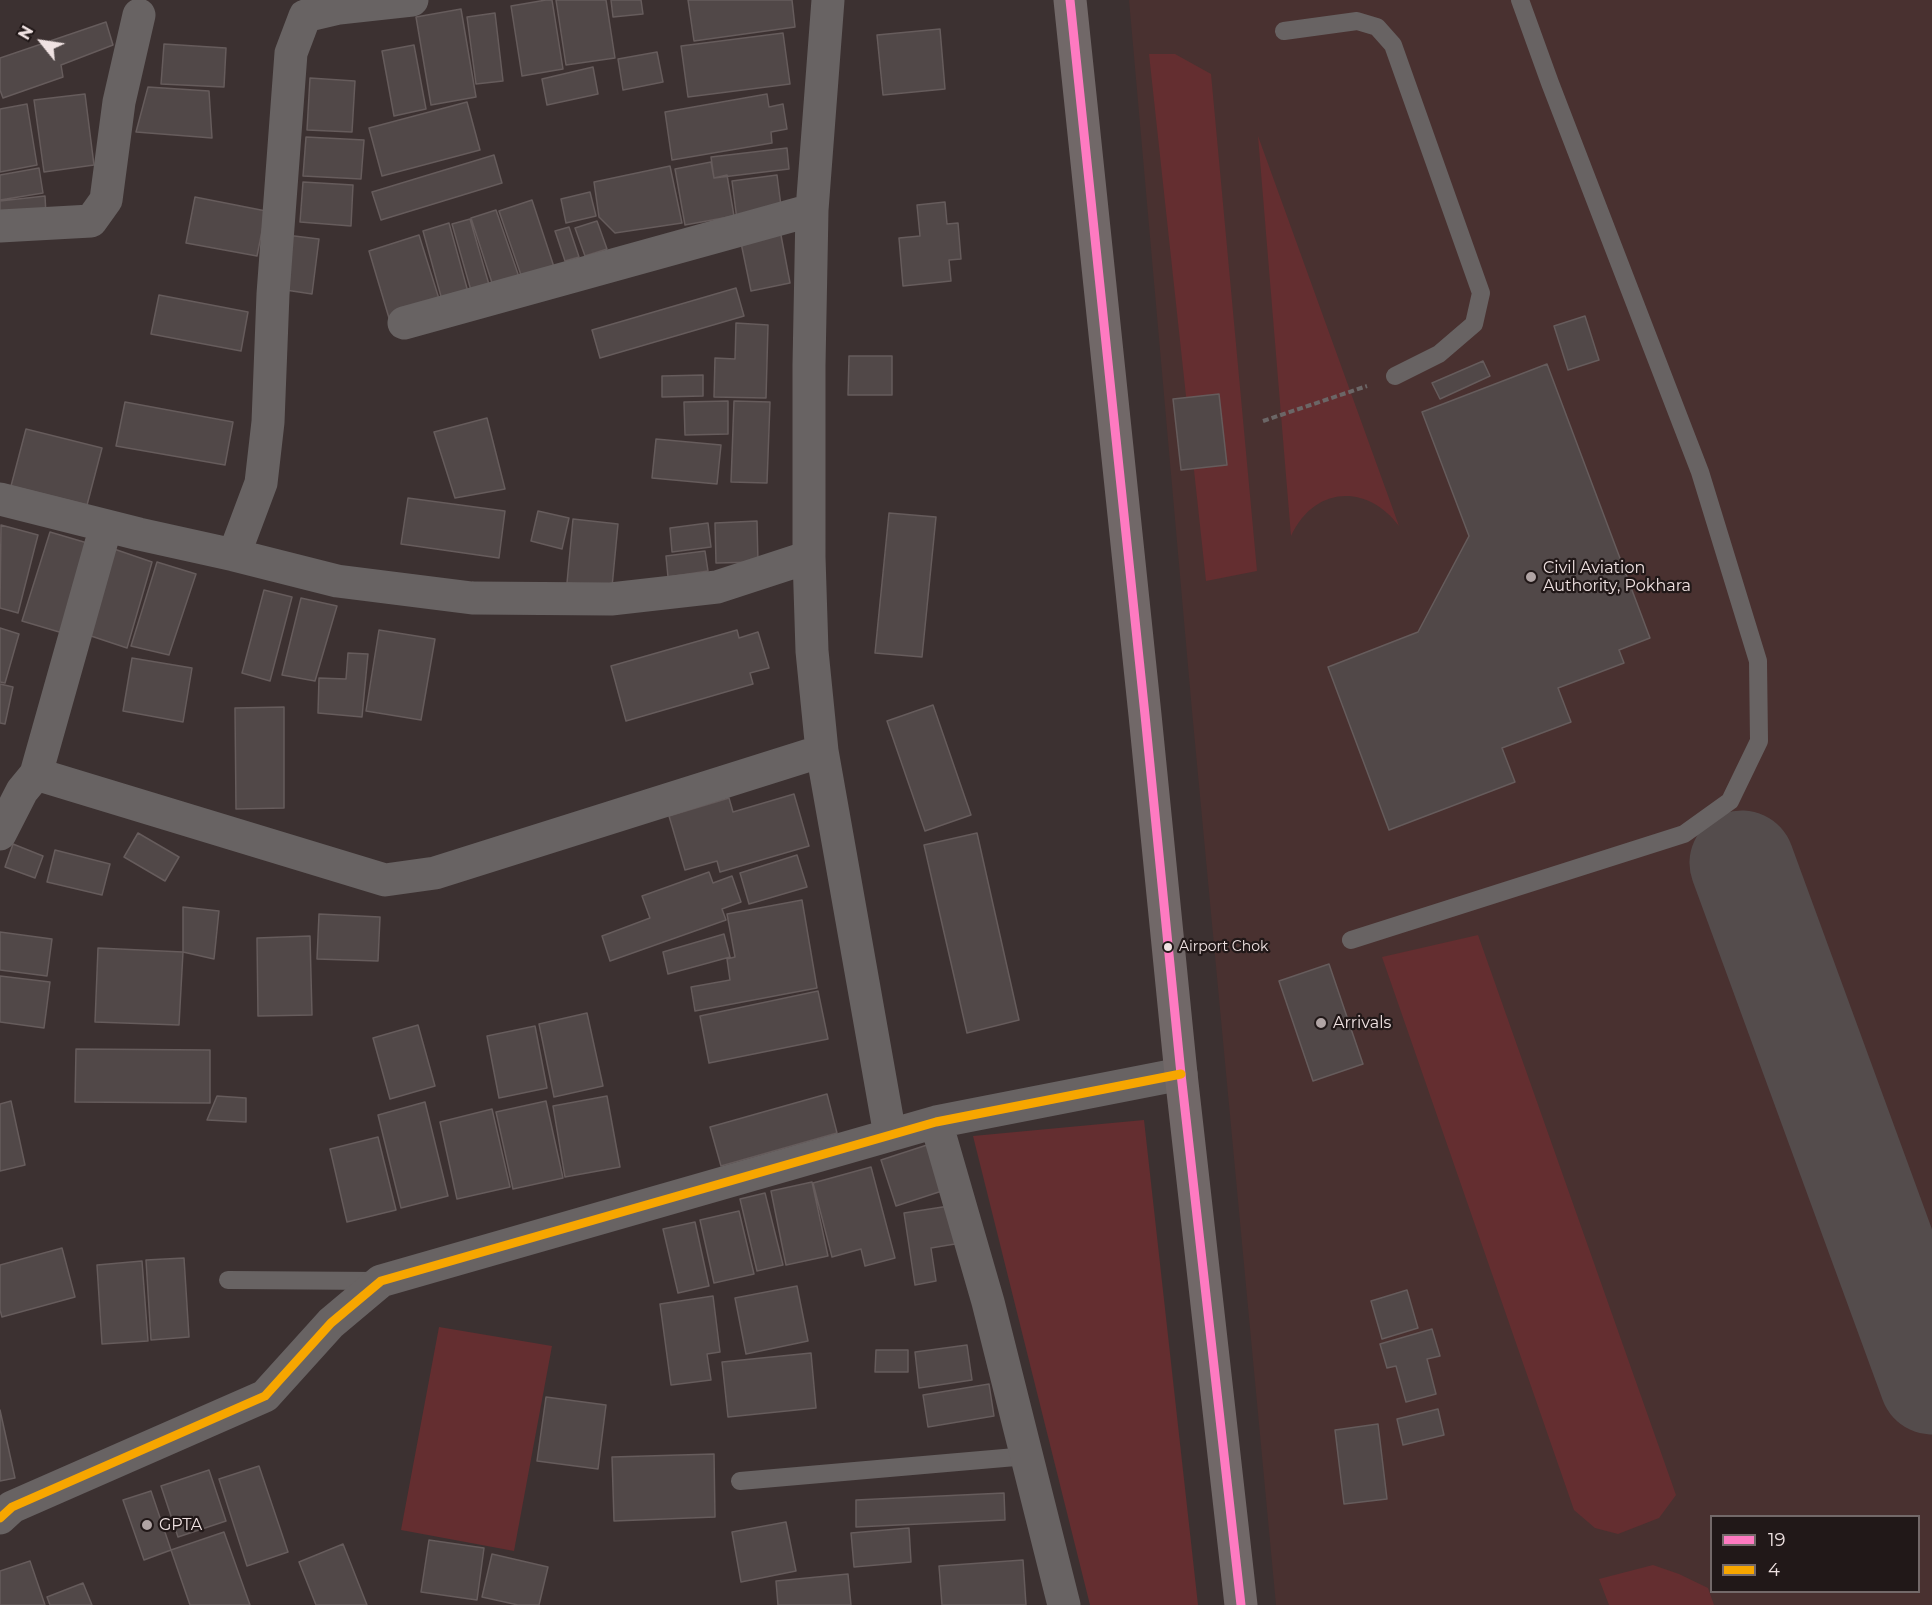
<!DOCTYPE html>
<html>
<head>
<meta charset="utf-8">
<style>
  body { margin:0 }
  #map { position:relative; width:1932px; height:1605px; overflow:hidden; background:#3c3131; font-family:Montserrat,sans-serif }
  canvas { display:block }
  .legend { position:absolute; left:1710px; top:1515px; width:210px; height:78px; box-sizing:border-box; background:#211818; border:2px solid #736969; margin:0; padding:8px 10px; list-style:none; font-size:18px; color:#efe2e2 }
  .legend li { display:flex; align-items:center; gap:12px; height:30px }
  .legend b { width:30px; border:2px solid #736969 }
  .north { position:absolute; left:12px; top:12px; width:60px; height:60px; -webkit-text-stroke:4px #211818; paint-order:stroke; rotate:300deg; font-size:16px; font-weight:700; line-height:24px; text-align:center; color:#efe2e2 }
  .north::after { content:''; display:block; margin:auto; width:21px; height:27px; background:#efe2e2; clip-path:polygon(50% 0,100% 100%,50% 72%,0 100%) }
</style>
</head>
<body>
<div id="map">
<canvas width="1932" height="1605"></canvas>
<ul class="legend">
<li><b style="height:8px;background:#fe7ac1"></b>19</li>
<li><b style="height:8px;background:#f7a600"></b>4</li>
</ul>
<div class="north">N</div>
</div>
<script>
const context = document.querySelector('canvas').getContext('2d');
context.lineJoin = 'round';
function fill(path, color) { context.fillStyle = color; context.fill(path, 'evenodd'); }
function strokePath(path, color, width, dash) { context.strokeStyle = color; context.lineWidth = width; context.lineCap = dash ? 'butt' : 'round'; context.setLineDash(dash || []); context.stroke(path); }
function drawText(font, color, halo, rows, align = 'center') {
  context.font = font + ' Montserrat,sans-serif'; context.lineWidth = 4.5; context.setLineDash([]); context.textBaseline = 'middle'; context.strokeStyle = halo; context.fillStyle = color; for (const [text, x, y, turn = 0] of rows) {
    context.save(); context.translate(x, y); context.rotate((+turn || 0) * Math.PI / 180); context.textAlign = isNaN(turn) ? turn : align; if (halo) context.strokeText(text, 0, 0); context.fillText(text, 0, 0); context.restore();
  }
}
const built = new Path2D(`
  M1129,0H1932V1605H1276L1192,711ZM1712,1516H1918V1592H1712Z`);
const green = new Path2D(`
  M1149,54H1175L1211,74L1257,571L1206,581Z
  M1258,136L1399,526C1367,483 1314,486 1291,536Z
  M1478,935L1676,1495L1659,1518L1618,1534L1595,1528L1574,1510L1382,957Z
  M1144,1120L1198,1605H1090L973,1136Z
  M439,1327L552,1346L514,1551L401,1530Z
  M1653,1565L1679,1574L1708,1588L1714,1605H1609L1599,1579Z`);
const taxiway = new Path2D(`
  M1742,863L1932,1382`);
const building = new Path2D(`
  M546,0H552L563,69L522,76L511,6Z
  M556,0H606L615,58L566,65Z
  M611,0H641L643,14L613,17Z
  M688,0H792L795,27L694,41Z
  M461,9L476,97L431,105L416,17Z
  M495,13L503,81L476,84L467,17Z
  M106,22L113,45L61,65L63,77L3,98L0,90V58Z
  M940,29L945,89L883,95L877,35Z
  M783,33L790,84L688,97L681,46Z
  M164,44L226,48L224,87L161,84Z
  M414,45L426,109L394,116L382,51Z
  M657,52L663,82L623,90L618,59Z
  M593,67L598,94L547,105L542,79Z
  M310,78L355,81L352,132L307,130Z
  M148,87L209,91L212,138L136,132Z
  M85,94L94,165L44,172L34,100Z
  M767,94L769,107L783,104L787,129L771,132L772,143L672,160L665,112Z
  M467,102L480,150L382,176L369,128Z
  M27,104L37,165L0,172V109Z
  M306,137L364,140L361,179L303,176Z
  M787,148L789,169L714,178L711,157Z
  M494,155L502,183L381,220L372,192Z
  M711,162L714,178L727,175L734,216L685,225L675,169Z
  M670,166L682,223L615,233L599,217L594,182Z
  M39,168L43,193L0,200V175Z
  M777,175L782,214L737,220L732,181Z
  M303,182L353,185L351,226L300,222Z
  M590,192L596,216L566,223L561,199Z
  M45,196L46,215L0,220V201Z
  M195,197L266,211L257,256L186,243Z
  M532,200L554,267L522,278L499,211Z
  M945,202L947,224L958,223L961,259L949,260L951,281L903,286L899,238L920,236L917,205Z
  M496,210L519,277L493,286L471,218Z
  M470,219L490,288L472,294L452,224Z
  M597,221L607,249L585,256L575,228Z
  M449,223L468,292L442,300L423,231Z
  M569,227L579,257L565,261L555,231Z
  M780,230L790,283L751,291L740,238Z
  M286,235L319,239L312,294L279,289Z
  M419,235L440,302L389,318L369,251Z
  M736,288L744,316L600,358L592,330Z
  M159,295L248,312L241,351L151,334Z
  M1585,316L1599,360L1568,370L1554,326Z
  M736,323L768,325L766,398L714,397L715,358L735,359Z
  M849,356H892V395H848Z
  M1483,361L1490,376L1440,399L1432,383Z
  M1547,364L1650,638L1619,650L1624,663L1558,688L1571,722L1502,748L1515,782L1389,830L1328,667L1418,632L1469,536L1422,412Z
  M703,375V396L662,397V376Z
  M1219,394L1227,465L1181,470L1173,399Z
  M728,401V434L685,435L684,402Z
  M734,401L770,402L767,483L731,482Z
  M125,402L233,422L225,465L116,446Z
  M487,418L505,489L455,498L434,432Z
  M26,429L102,448L87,505L11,486Z
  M656,439L721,445L717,484L652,478Z
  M408,498L505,511L499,558L401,544Z
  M538,511L569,518L562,549L531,541Z
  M889,513L936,517L922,657L875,653Z
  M573,519L618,524L612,587L567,583Z
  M757,521L758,562L716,563L715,523Z
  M708,523L711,547L672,552L670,528Z
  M1,525L38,535L18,613L0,608Z
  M50,532L94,545L66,634L22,621Z
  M114,549L152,562L127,648L88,635Z
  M705,551L708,571L668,577L666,556Z
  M157,562L196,574L169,655L131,646Z
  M264,590L292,597L270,681L242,673Z
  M301,598L337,606L315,681L282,675Z
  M0,628L19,634L5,683L0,682Z
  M379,630L435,639L421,720L366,711Z
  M737,630L739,638L758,632L769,668L750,673L753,684L626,721L611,666Z
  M348,653L368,654L362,717L318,713L319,678L346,679Z
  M132,658L192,668L183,722L123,711Z
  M0,684L13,687L5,724L0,723Z
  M933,705L971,815L925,831L887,721Z
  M284,707V808L236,809L235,708Z
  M794,794L809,846L720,872L717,861L685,870L669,816L729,798L733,812Z
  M138,833L179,857L165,881L124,857Z
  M977,833L1019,1020L967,1033L924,845Z
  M13,844L43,856L35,878L5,867Z
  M55,850L110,864L102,895L47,882Z
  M797,855L807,887L749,904L740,873Z
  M709,872L713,883L732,876L741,902L722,909L726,920L610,961L602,936L650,918L642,896Z
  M802,900L817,988L695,1011L691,987L730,980L727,959L735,957L727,914Z
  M183,907L219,911L214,959L183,952Z
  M319,914L380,917L378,961L317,959Z
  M0,932L52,939L47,976L0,970Z
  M724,934L730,957L668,974L663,952Z
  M310,936L312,1015L258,1016L257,938Z
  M98,948L183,952L179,1025L95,1022Z
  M1329,964L1363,1064L1313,1081L1279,981Z
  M0,976L50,982L44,1028L0,1022Z
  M818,991L828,1039L709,1063L700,1016Z
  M587,1013L603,1086L554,1097L539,1024Z
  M418,1025L435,1086L390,1099L373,1038Z
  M535,1026L547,1088L499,1098L487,1036Z
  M76,1049L210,1050V1103L75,1102Z
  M827,1094L837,1133L721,1166L710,1127Z
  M217,1096L246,1098V1122L207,1120Z
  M607,1096L620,1167L565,1177L553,1106Z
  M11,1101L25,1165L0,1171V1104Z
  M546,1101L563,1178L513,1189L496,1112Z
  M425,1102L448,1196L401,1208L378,1115Z
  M492,1109L510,1187L457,1199L440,1122Z
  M378,1137L396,1210L347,1222L330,1149Z
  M927,1145L942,1191L896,1206L881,1160Z
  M871,1167L895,1258L865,1266L861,1249L832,1257L813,1183Z
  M812,1182L828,1256L786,1265L771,1191Z
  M765,1193L783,1265L757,1271L740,1199Z
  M949,1206L955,1244L931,1248L936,1281L915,1285L904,1213Z
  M739,1211L754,1274L714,1283L700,1220Z
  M695,1222L709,1286L678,1293L663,1229Z
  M62,1248L75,1297L2,1317L0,1310V1265Z
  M184,1258L189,1337L151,1340L146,1260Z
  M142,1261L148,1341L102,1344L97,1265Z
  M797,1286L808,1341L746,1354L735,1298Z
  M1407,1290L1418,1328L1382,1339L1371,1301Z
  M713,1296L720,1352L707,1354L711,1380L671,1385L660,1304Z
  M1432,1329L1440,1356L1427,1359L1436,1394L1406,1402L1396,1366L1387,1368L1380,1344Z
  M967,1345L972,1380L919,1388L915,1352Z
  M876,1350H908V1372H875Z
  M811,1353L816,1408L728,1417L722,1362Z
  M989,1384L994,1416L928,1427L923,1395Z
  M546,1397L606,1405L598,1469L537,1461Z
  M1438,1409L1444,1435L1403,1445L1397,1419Z
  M0,1410L15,1478L0,1481Z
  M1378,1424L1387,1499L1344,1504L1335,1430Z
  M714,1454L715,1517L614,1521L612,1457Z
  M259,1466L288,1552L247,1566L219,1479Z
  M209,1470L226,1521L178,1537L161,1486Z
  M151,1491L171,1550L144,1560L123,1500Z
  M1004,1493L1005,1520L856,1527V1500Z
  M786,1522L796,1571L741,1582L732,1532Z
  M909,1528L911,1562L854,1567L851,1533Z
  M224,1532L250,1605H190L171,1550Z
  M429,1540L484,1548L477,1600L421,1592Z
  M343,1544L367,1605H316L299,1562Z
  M492,1554L548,1567L539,1605H518L482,1597Z
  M1023,1560L1026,1605H942L939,1566Z
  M30,1561L45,1605H0V1571Z
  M848,1574L851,1605H778L776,1581Z
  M83,1583L92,1605H50L47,1597Z`);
const path = new Path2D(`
  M1263,421L1367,386`);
const lane = new Path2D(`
  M1284,31L1357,21L1377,27L1393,45L1481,293L1474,324L1439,354L1395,376
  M1351,940L1684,834L1730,801L1759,741L1758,661L1700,472L1550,83L1520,0
  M228,1280L380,1281
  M740,1481L1027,1456`);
const street = new Path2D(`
  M828,0L812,210L809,365V557L812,651L822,751L890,1135
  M0,226L91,221L106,200L119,102L139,15
  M404,323L812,210
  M0,499L139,534L234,555L337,581L472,598L611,599L717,587L809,557
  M234,555L261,483L268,422L273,294L291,53L305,16L339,8L412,0
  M36,774L106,526
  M0,834L22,791L36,774L385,880L435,873L822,751
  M936,1122L988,1302L1064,1605
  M0,1518L12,1507L265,1396L331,1323L381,1281L936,1122L1181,1074`);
const highway = new Path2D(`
  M1070,0L1145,715L1181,1074L1241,1605`);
const bus1 = new Path2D(`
  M1070,0L1145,715L1181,1074L1241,1605`);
const bus2 = new Path2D(`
  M0,1518L12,1507L265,1396L331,1323L381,1281L936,1122L1181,1074`);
const markers = [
  [1531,577,6,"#b0a4a4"],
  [1168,947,5,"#efe2e2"],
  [1321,1023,6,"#b0a4a4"],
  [147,1525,6,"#b0a4a4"]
];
const busNames = [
  ["Airport Chok",1179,947]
];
const poiNames = [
  ["Civil Aviation",1543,568],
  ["Authority, Pokhara",1543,586],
  ["Arrivals",1333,1023],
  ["GPTA",159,1525]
];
fill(built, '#493130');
fill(green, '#642e30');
strokePath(taxiway, '#544c4c', 105);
fill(building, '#514848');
strokePath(building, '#665c5c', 1.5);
strokePath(path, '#6b6666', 4, [6, 3]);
strokePath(lane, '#686363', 18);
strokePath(street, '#686363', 33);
strokePath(highway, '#716868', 33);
strokePath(bus1, '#fe7ac1', 9);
strokePath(bus2, '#f7a600', 9);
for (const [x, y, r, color] of markers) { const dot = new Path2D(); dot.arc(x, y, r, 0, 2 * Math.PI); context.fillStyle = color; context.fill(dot); strokePath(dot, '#211818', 2); }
drawText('14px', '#efe2e2', '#211818', busNames, 'left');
drawText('16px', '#efe2e2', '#211818', poiNames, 'left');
</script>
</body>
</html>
